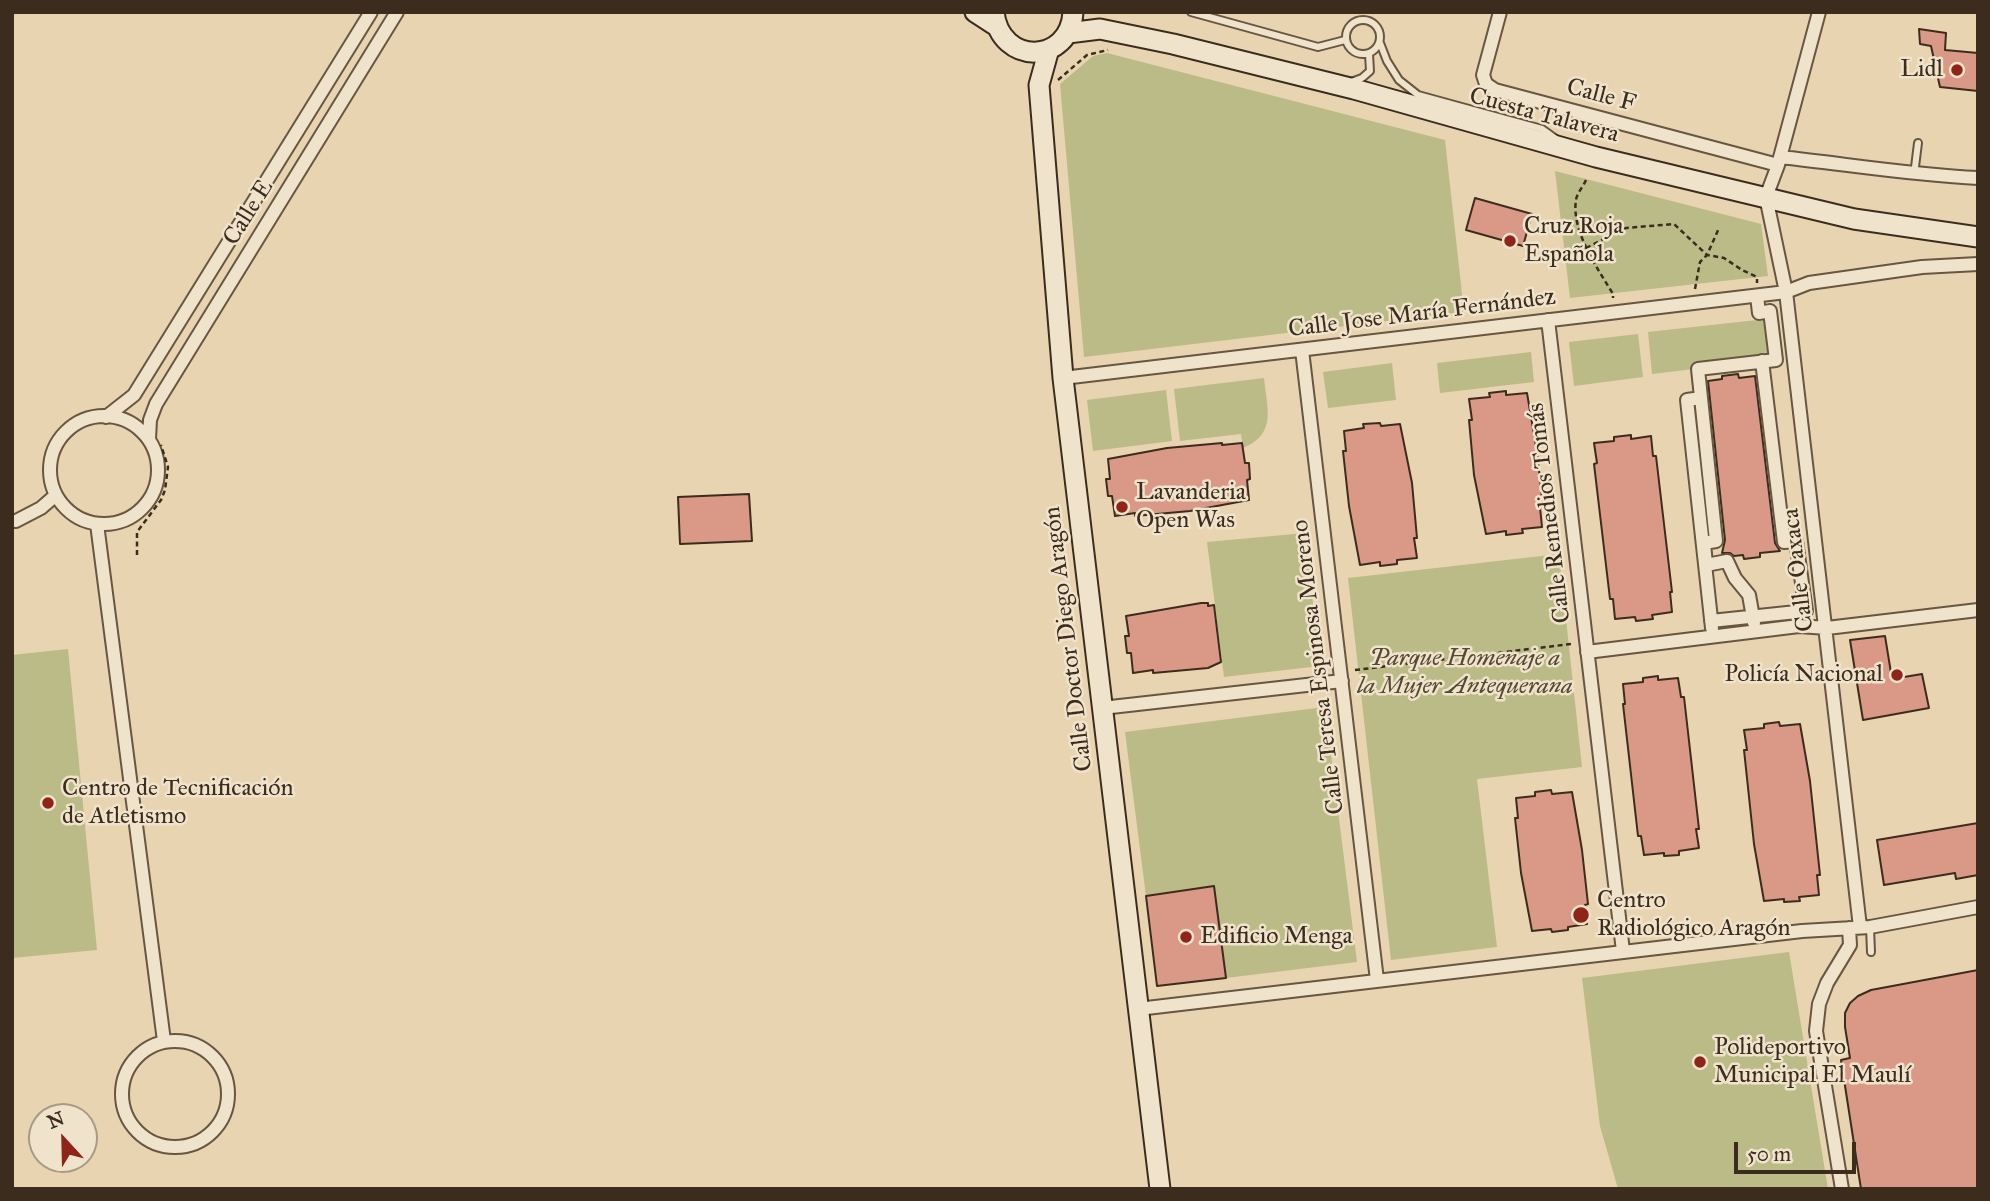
<!DOCTYPE html>
<html>
<head>
<meta charset="utf-8">
<style>
  body { margin:0 }
  #map { position:relative; width:1990px; height:1201px; overflow:hidden; background:#e8d4b0; font-family:"IM FELL Great Primer",serif }
  canvas { display:block }
  .frame { position:absolute; inset:0; border:14px solid #3c2c1e; pointer-events:none }
  .north { position:absolute; left:28px; top:1103px; width:70px; height:70px; box-sizing:border-box; background:#f0e3cc; border:2px solid #a89a86; border-radius:50%; rotate:338deg; font-size:19px; font-weight:700; line-height:28px; text-align:center; color:#3c2c1e }
  .north::after { content:''; display:block; margin:auto; width:24px; height:32px; background:#8f2418; clip-path:polygon(50% 0,100% 100%,50% 72%,0 100%) }
  .scale { position:absolute; left:1734px; top:1142px; width:122px; height:32px; box-sizing:border-box; border:4px solid #3c2c1e; border-top:0; padding-left:9px; font-size:21px; line-height:24px; white-space:nowrap; color:#3c2c1e; -webkit-text-stroke:5px #f0e3cc; paint-order:stroke }
</style>
</head>
<body>
<div id="map">
<canvas width="1990" height="1201"></canvas>
<div class="frame"></div>
<div class="north">N</div>
<div class="scale">50 m</div>
</div>
<script>
const context = document.querySelector('canvas').getContext('2d');
context.lineJoin = 'round';
function fill(path, color) { context.fillStyle = color; context.fill(path, 'evenodd'); }
function strokePath(path, color, width, dash) { context.strokeStyle = color; context.lineWidth = width; context.lineCap = dash ? 'butt' : 'round'; context.setLineDash(dash || []); context.stroke(path); }
function drawText(font, color, halo, rows, align = 'center') {
  context.font = font + ' "IM FELL Great Primer",serif'; context.lineWidth = 5; context.setLineDash([]); context.textBaseline = 'middle'; context.strokeStyle = halo; context.fillStyle = color; for (const [text, x, y, turn = 0] of rows) {
    context.save(); context.translate(x, y); context.rotate((+turn || 0) * Math.PI / 180); context.textAlign = isNaN(turn) ? turn : align; if (halo) context.strokeText(text, 0, 0); context.fillText(text, 0, 0); context.restore();
  }
}
const green = new Path2D(`
  M1107,53L1445,140L1464,312L1084,357L1060,84L1093,56Z
  M1555,171L1761,224L1768,276L1570,298Z
  M1766,319L1770,360L1652,374L1648,332Z
  M1638,334L1643,377L1574,386L1569,342Z
  M1531,352L1534,382L1440,393L1437,363Z
  M1392,363L1396,400L1328,408L1323,372Z
  M1264,378C1267,409 1277,434 1243,448L1241,434L1180,441L1174,389Z
  M1166,390L1172,441L1093,451L1087,400Z
  M1305,533L1320,666L1224,677L1207,542Z
  M1559,554L1582,767L1477,779L1497,947L1391,960L1348,578Z
  M68,649L97,950L12,958V655Z
  M1325,707L1357,962L1226,978L1214,886L1146,896L1125,732Z
  M1789,952L1828,1189H1618L1600,1126L1582,978Z`);
const building = new Path2D(`
  M1919,29L1946,33L1945,50L1978,53V91L1940,87L1931,46L1920,44Z
  M1475,198L1532,214L1523,246L1466,230Z
  M1738,374L1739,378L1755,376L1775,543L1780,551L1760,553V557L1744,559L1743,555L1734,556L1730,553H1722L1725,540L1708,381L1722,379V376Z
  M1506,391V395L1527,393L1537,452L1543,507H1540L1542,527L1522,529L1523,533L1506,535V531L1486,534L1474,475L1469,420H1472L1469,399L1490,397L1489,393Z
  M1380,423L1381,426L1400,424L1412,483L1417,538H1414L1417,558L1397,560V564L1380,566V562L1360,565L1349,506L1343,451H1346L1344,431L1364,428L1363,424Z
  M1631,435V439L1651,436L1653,456H1656L1672,592H1670L1672,612L1652,615L1653,619L1636,621L1635,617L1615,619L1613,599H1610L1594,464L1597,463L1594,443L1614,441V437Z
  M1222,443V445L1242,443L1245,463H1249L1250,479L1247,480L1249,500L1190,511L1135,516V513L1115,516L1112,496H1108L1106,479H1110L1108,459L1167,448Z
  M749,494L752,541L680,544L678,497Z
  M1201,603H1208V606L1214,605L1221,662L1208,668L1153,673V670L1133,673L1131,653H1127L1125,636H1129L1126,616Z
  M1885,636L1892,679L1922,674L1929,708L1863,720L1850,640Z
  M1658,676V680L1678,678L1681,697H1684L1699,829H1696L1699,848L1679,851V855L1664,856V853L1644,855L1641,836H1638L1623,704H1625L1623,684L1643,682V678Z
  M1779,722L1780,726L1800,724L1810,781L1820,875H1817L1819,895L1799,897L1800,901L1784,902V899L1764,901L1754,844L1744,750H1747L1744,730L1764,728V724Z
  M1551,790L1552,794L1572,792L1582,850L1588,904L1585,905L1587,924L1568,927V930L1552,932L1551,929L1532,931L1521,873L1515,818H1518L1516,798L1535,796V792Z
  M1978,823V875L1956,879L1955,873L1884,885L1877,840Z
  M1214,886L1226,978L1157,986L1146,896Z
  M1978,970V1189H1861L1841,1060L1850,1058L1845,1027V1013L1850,1003L1858,996L1871,990Z`);
const path = new Path2D(`
  M1058,80L1087,55L1108,50
  M1586,180C1583,187 1577,193 1576,200C1571,231 1598,269 1613,294V298
  M1586,248L1626,228L1674,224L1707,255L1724,258L1742,270L1757,277V283
  M1695,289L1700,262L1707,255L1719,228
  M137,555V532L161,500L165,490L168,467L161,445
  M1355,670L1571,644`);
const lane = new Path2D(`
  M1191,12L1318,47L1345,40
  M1346 37a17 17 0 1 1 34 0a17 17 0 1 1-34 0Z
  M1380,43L1387,61L1399,80L1418,95L1542,129L1556,139
  M1351,82L1362,78L1370,71L1369,54
  M1914,175L1918,143
  M1870,927L1871,952`);
const street = new Path2D(`
  M1500,12L1483,75L1486,84L1495,90L1778,165
  M1819,12L1778,165L1766,197L1786,292L1860,927
  M1780,157C1846,164 1911,175 1978,178
  M1548,320L1623,951
  M1302,350L1377,980
  M1063,378L1786,292L1809,283L1922,267L1978,264
  M1701,398L1687,400L1712,628
  M50 470a54 54 0 1 1 108 0a54 54 0 1 1-108 0Z
  M106,417L134,395L371,12
  M149,439L150,420L156,404L397,12
  M16,521L41,508L56,495
  M97,524L164,1041
  M1711,621L1806,611L1796,541L1784,542L1762,361
  M1754,623L1749,595L1735,578L1727,561L1706,565L1704,543L1716,541L1698,369L1776,360L1770,311L1759,313L1757,296
  M1587,652L1799,626L1827,628L1978,610
  M1102,708L1342,681
  M1138,1009L1802,931L1870,927L1978,907
  M122 1094a53 53 0 1 1 106 0a53 53 0 1 1-106 0Z
  M1842,1189L1816,1031L1819,1004L1827,983L1850,945L1849,928`);
const secondary = new Path2D(`
  M975,12L995,25
  M994,12C1000,66 1070,65 1073,12
  M1068,33L1100,29L1173,44L1354,89L1596,157L1854,219L1978,237
  M1049,49L1039,85L1063,378L1160,1189`);
const markers = [
  [1957,70,7,"#8f2418"],
  [1510,241,7,"#8f2418"],
  [1122,507,7,"#8f2418"],
  [1897,675,7,"#8f2418"],
  [48,803,7,"#8f2418"],
  [1581,915,9,"#8f2418"],
  [1186,937,7,"#8f2418"],
  [1700,1062,7,"#8f2418"]
];
const poiNames = [
  ["Lidl",1943,70,"right"],
  ["Cruz Roja",1524,227],
  ["Española",1524,255],
  ["Lavanderia",1136,493],
  ["Open Was",1136,521],
  ["Policía Nacional",1883,675,"right"],
  ["Centro de Tecnificación",62,789],
  ["de Atletismo",62,817],
  ["Centro",1597,901],
  ["Radiológico Aragón",1597,929],
  ["Edificio Menga",1200,937],
  ["Polideportivo",1714,1048],
  ["Municipal El Maulí",1714,1076]
];
const streetNames = [
  ["Calle F",1601,96,15],
  ["Cuesta Talavera",1544,116,15],
  ["Calle E",249,213,-58],
  ["Calle Jose María Fernández",1422,314,-7],
  ["Calle Remedios Tomás",1550,513,-97],
  ["Calle Oaxaca",1799,570,-97],
  ["Calle Doctor Diego Aragón",1069,639,-97],
  ["Calle Teresa Espinosa Moreno",1319,667,-97]
];
const parkNames = [
  ["Parque Homenaje a",1465,659],
  ["la Mujer Antequerana",1465,687]
];
fill(green, '#bbbb87');
fill(building, '#da9887');
strokePath(building, '#3c2c1e', 2);
strokePath(lane, '#675642', 10);
strokePath(street, '#675642', 16);
strokePath(secondary, '#3c2c1e', 23);
strokePath(path, '#3c2c1e', 2.5, [5, 3.5]);
strokePath(lane, '#f0e3cc', 6);
strokePath(street, '#f0e3cc', 12);
strokePath(secondary, '#f0e3cc', 19);
for (const [x, y, r, color] of markers) { const dot = new Path2D(); dot.arc(x, y, r, 0, 2 * Math.PI); context.fillStyle = color; context.fill(dot); strokePath(dot, '#f0e3cc', 2.5); }
drawText('24px', '#3c2c1e', '#f0e3cc', poiNames, 'left');
drawText('24px', '#3c2c1e', '#f0e3cc', streetNames);
drawText('italic 24px', '#554933', '#f0e3cc', parkNames);
</script>
</body>
</html>
